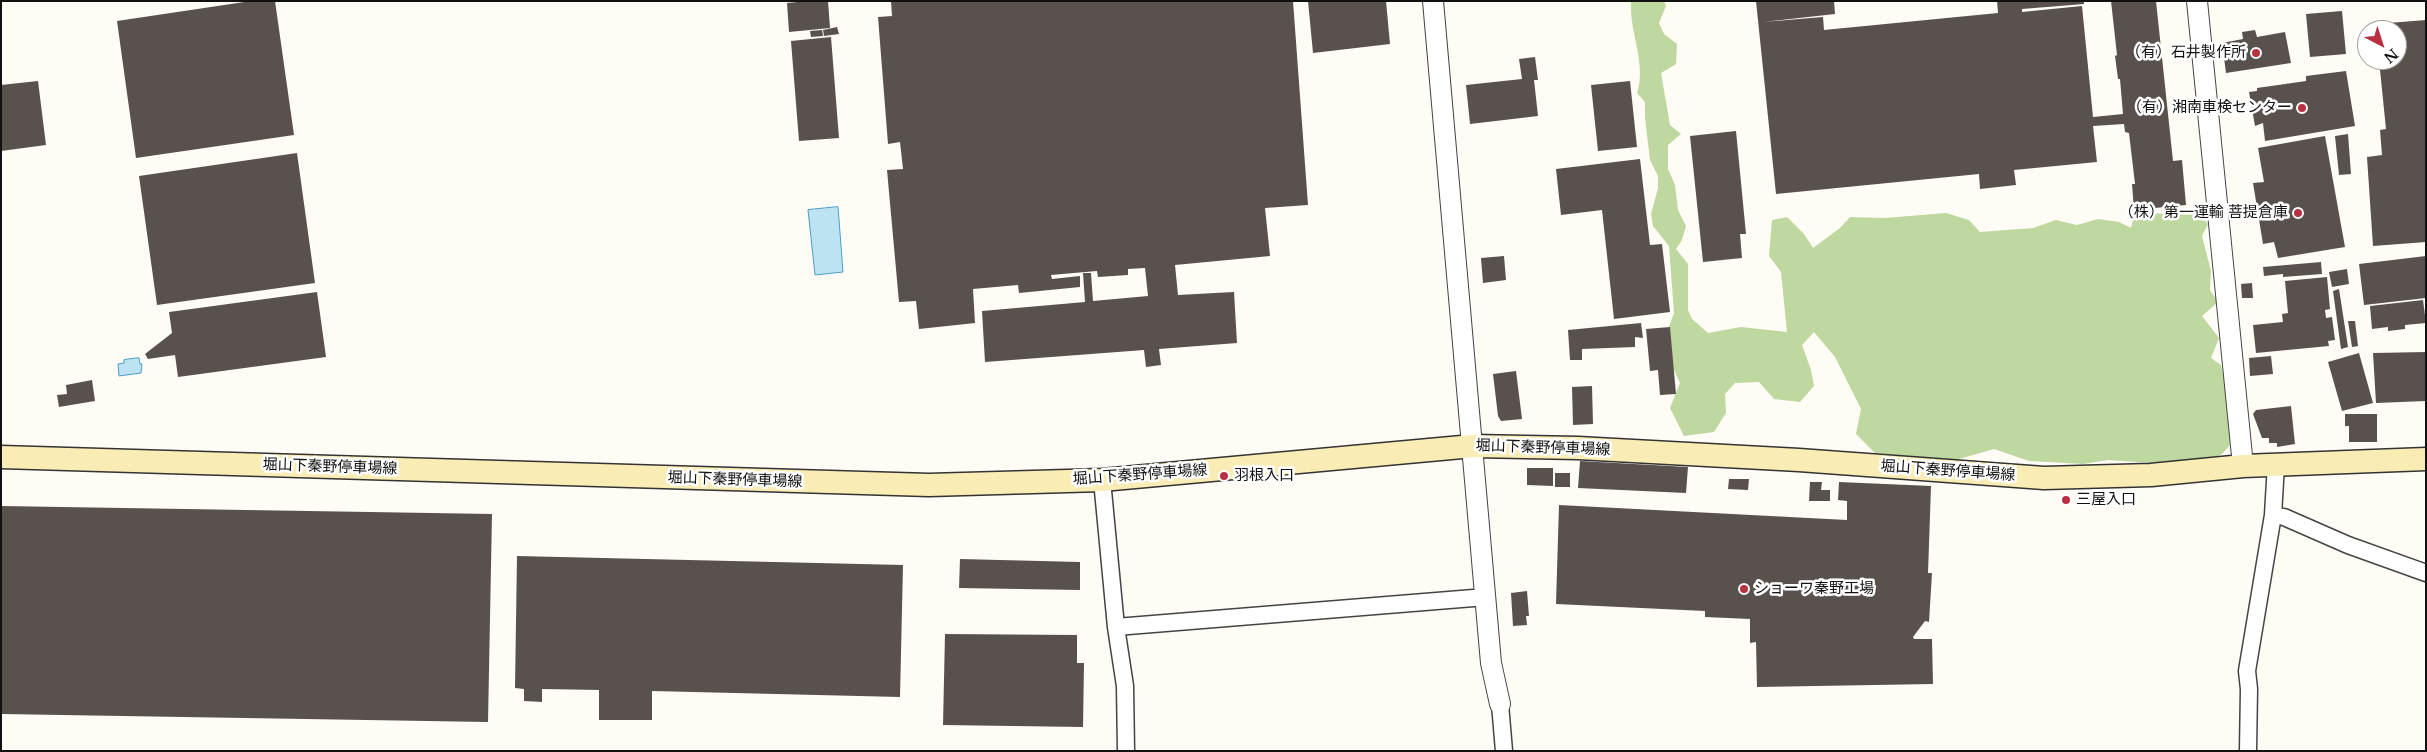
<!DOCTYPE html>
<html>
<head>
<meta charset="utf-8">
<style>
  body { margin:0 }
  #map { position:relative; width:2427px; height:752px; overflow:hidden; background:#fefcf5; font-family:"Libre Baskerville",serif }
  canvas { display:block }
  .frame { position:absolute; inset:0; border:2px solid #111; pointer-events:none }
  .north { position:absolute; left:2357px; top:20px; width:50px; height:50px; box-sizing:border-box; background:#fff; border:1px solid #a0a0a0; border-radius:50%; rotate:140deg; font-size:14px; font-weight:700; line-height:20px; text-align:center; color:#111 }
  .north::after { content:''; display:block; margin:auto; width:18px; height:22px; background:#b93042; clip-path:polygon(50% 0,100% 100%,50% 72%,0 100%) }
</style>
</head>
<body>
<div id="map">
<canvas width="2427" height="752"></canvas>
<div class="frame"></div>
<div class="north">N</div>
</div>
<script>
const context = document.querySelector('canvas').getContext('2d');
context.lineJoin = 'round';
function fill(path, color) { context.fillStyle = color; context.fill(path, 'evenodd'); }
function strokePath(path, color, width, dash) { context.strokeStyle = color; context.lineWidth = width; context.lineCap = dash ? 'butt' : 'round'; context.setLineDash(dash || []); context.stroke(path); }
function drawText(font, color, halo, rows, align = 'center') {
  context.font = font + ' "Libre Baskerville","Noto Sans JP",serif'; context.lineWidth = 5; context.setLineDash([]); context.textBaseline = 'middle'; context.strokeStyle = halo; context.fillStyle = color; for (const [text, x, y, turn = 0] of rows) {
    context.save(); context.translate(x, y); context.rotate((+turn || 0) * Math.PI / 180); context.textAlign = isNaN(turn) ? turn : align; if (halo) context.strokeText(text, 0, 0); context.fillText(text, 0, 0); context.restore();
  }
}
const forest = new Path2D(`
  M1631,1H1664L1666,6L1659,23L1664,34L1677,44L1676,64L1661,73L1670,125L1681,134L1668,145V169L1675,185L1678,210L1686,226L1682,240L1676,249L1688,264V310L1692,319L1708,333L1741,327L1787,332L1781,272L1769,256L1772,220L1787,217L1804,234L1813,248L1840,228L1850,217L1885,218L1946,213L1969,220L1980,232L2033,228L2056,220L2077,225L2098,219L2119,222L2131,228L2133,220L2149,213L2168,214L2178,211H2197L2208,224L2202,236L2211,271L2210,290L2218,302L2202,316L2219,338L2211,358L2221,365L2225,383L2231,444L2222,454L2206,462L2152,463L2108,460L2083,464L2029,461L1994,449L1952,461L1875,453L1856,434L1861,409L1835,357L1814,332L1802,345L1811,370L1814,386L1800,402L1774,399L1759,382L1735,383L1725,394L1726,413L1714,432L1684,436L1670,408L1680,383L1671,363L1667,332L1674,313L1669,246L1653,226L1651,214L1658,188V176L1650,160L1645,118V102L1637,93C1647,64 1629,32 1631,1Z`);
const water = new Path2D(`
  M838,207L843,272L815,275L808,210Z
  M139,358L140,364H142L141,373L119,376L118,364L124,363V360Z`);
const building = new Path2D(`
  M251,1H275L294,135L136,158L117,21Z
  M808,1H828L830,28L789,32L787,3Z
  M891,1H1293L1308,205L1265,208L1270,256L1175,265L1178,295L1234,292L1237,343L1159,349L1161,365L1146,367L1144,350L985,362L982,311L1085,302L1083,273H1091L1093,301L1148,296L1145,268L1128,269V275L1098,277L1097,271L1051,275L1052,279L1080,276V287L1019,293L1018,285L973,289L975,323L919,329L916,301L899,302L887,170L903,169L900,142L888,144L878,17L892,16Z
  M1308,1H1386L1390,44L1313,53Z
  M1756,1H1834L1835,14L1763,22L1823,17L1824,30L1998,13L1997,1H2084V4L2022,9V12L2082,6L2093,117L2123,114L2120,79H2118L2115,56L2117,55L2111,1H2156L2173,161L2182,160L2186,205L2134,210L2132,184H2135L2129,133L2125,132L2124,124L2093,126L2097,162L2014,170L2016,185L1980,189L1979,174L1776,194Z
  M2342,11L2346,54L2310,57L2306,14Z
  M2426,20V242L2373,246L2367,157L2382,155L2380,130L2386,129L2379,60H2397V30H2376V24Z
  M837,27L839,34L824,36L823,30Z
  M822,30L823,36L811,37L810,31Z
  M2255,30L2257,37L2285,32L2291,63L2226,73L2222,43L2243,39L2242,32Z
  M831,37L839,138L799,141L791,41Z
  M1535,57L1538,80H1534L1538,116L1470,124L1466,85L1522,79L1519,59Z
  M2346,71L2355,126L2265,141L2263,123L2255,126L2249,92L2257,91V88L2306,81V76Z
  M38,81L46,145L1,151V85Z
  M1630,81L1637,147L1598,151L1591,85Z
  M1736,131L1746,234H1740L1742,258L1703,262L1690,136Z
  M2348,134L2351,174L2339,175L2335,136Z
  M2325,136L2345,247L2278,258L2274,242L2263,244L2253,183L2264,182L2258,148Z
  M297,153L315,283L157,305L139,176Z
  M1640,159L1650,245L1662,244L1670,312L1614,319L1602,210L1561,215L1556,169Z
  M1504,256L1506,280L1483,283L1481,258Z
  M2426,256V298L2364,305L2359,264Z
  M2321,262L2322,274L2283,277V274L2264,276L2263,267Z
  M2347,269L2349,284L2332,287L2329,272Z
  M2327,277L2330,309L2325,310L2326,318L2332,317L2335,340L2328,341L2329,346L2256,353L2253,325L2283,322L2282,314L2288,313L2285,281Z
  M2252,283L2253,298H2242L2241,284Z
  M2339,289L2348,347L2341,349L2333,291Z
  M317,292L326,357L178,377L175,355L148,359L145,354L172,333L169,312Z
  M2423,300L2426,323L2405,325V329L2388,331V327L2372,329L2370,306Z
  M2348,321H2355L2358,346L2352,347Z
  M1641,323L1643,338L1635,337V347L1582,349V360H1570L1568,330Z
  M1670,327L1676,394L1660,395L1658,370L1650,371L1646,329Z
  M2426,352V401L2376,403L2373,353Z
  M2359,353L2373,403L2342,411L2328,362Z
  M2271,356L2273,374L2250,376L2249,358Z
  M1516,371L1522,419L1501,421L1498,416L1493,374Z
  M92,380L95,401L59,407L57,395L67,394L66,385Z
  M1592,386L1593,424L1573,425L1572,387Z
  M2291,406L2295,444L2277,447V443H2269V438H2262L2253,414L2256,410Z
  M2345,414H2377V442H2349V426H2345Z
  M1580,461L1688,467L1686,493L1578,488Z
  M1527,468H1553V486L1527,485Z
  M1555,473H1570V487H1555Z
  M1729,479H1749L1748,490L1728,489Z
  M1810,482H1822L1821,490H1830V501H1809Z
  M1839,482L1931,486L1928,573H1932L1929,622L1925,621L1913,637L1914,639H1932L1933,684L1757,687L1756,642L1750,643V619L1705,617V611L1556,604L1559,505L1847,520V501L1838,500Z
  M1,506L492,514L488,722L1,714Z
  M517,556L903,565L900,697L652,691V720H599V690L542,689V702L524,701V689L515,688Z
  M960,559L1080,562V590L959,588Z
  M1527,591L1529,616H1526L1527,625L1513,626L1511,593Z
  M945,634L1077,635V663H1084L1083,727L943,725Z`);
const minor = new Path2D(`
  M1102,480L1116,627L1125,686L1126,751
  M2273,515L2284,517L2348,545L2426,573
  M1116,627L1486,597
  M1500,704L1504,751
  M2248,751L2249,689L2247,671L2273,515L2276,464`);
const tertiary = new Path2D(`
  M1433,1L1491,663L1500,704
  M2197,1L2243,466`);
const secondary = new Path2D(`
  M1,457L929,485L1102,480L1473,446L1578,448L1799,460L2044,478L2151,475L2243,466L2426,459`);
const markers = [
  [2256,53,5,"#b93042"],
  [2302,108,5,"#b93042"],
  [2298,213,5,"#b93042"],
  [1224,476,5,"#b93042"],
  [2066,500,5,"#b93042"],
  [1744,589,5,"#b93042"]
];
const poiNames = [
  ["（有）石井製作所",2246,53],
  ["（有）湘南車検センター",2292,108],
  ["（株）第一運輸 菩提倉庫",2288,213],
  ["羽根入口",1234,476,"left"],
  ["三屋入口",2076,500,"left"],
  ["ショーワ秦野工場",1754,589,"left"]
];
const streetNames = [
  ["堀山下秦野停車場線",1543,448,2],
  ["堀山下秦野停車場線",330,467,2],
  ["堀山下秦野停車場線",1948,471,4],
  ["堀山下秦野停車場線",1140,475,-4],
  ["堀山下秦野停車場線",735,480,2]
];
fill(forest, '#bed8a0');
fill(water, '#bde3f3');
strokePath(water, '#489ec5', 1);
fill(building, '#59514e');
strokePath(minor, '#444', 19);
strokePath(tertiary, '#444', 22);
strokePath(secondary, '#333', 25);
strokePath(minor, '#fff', 16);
strokePath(tertiary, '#fff', 20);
strokePath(secondary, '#faecb5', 22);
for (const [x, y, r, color] of markers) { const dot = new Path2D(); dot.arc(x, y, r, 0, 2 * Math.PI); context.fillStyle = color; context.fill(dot); strokePath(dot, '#fff', 2); }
drawText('15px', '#111', '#fff', poiNames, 'right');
drawText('15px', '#111', '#fff', streetNames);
</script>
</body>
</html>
